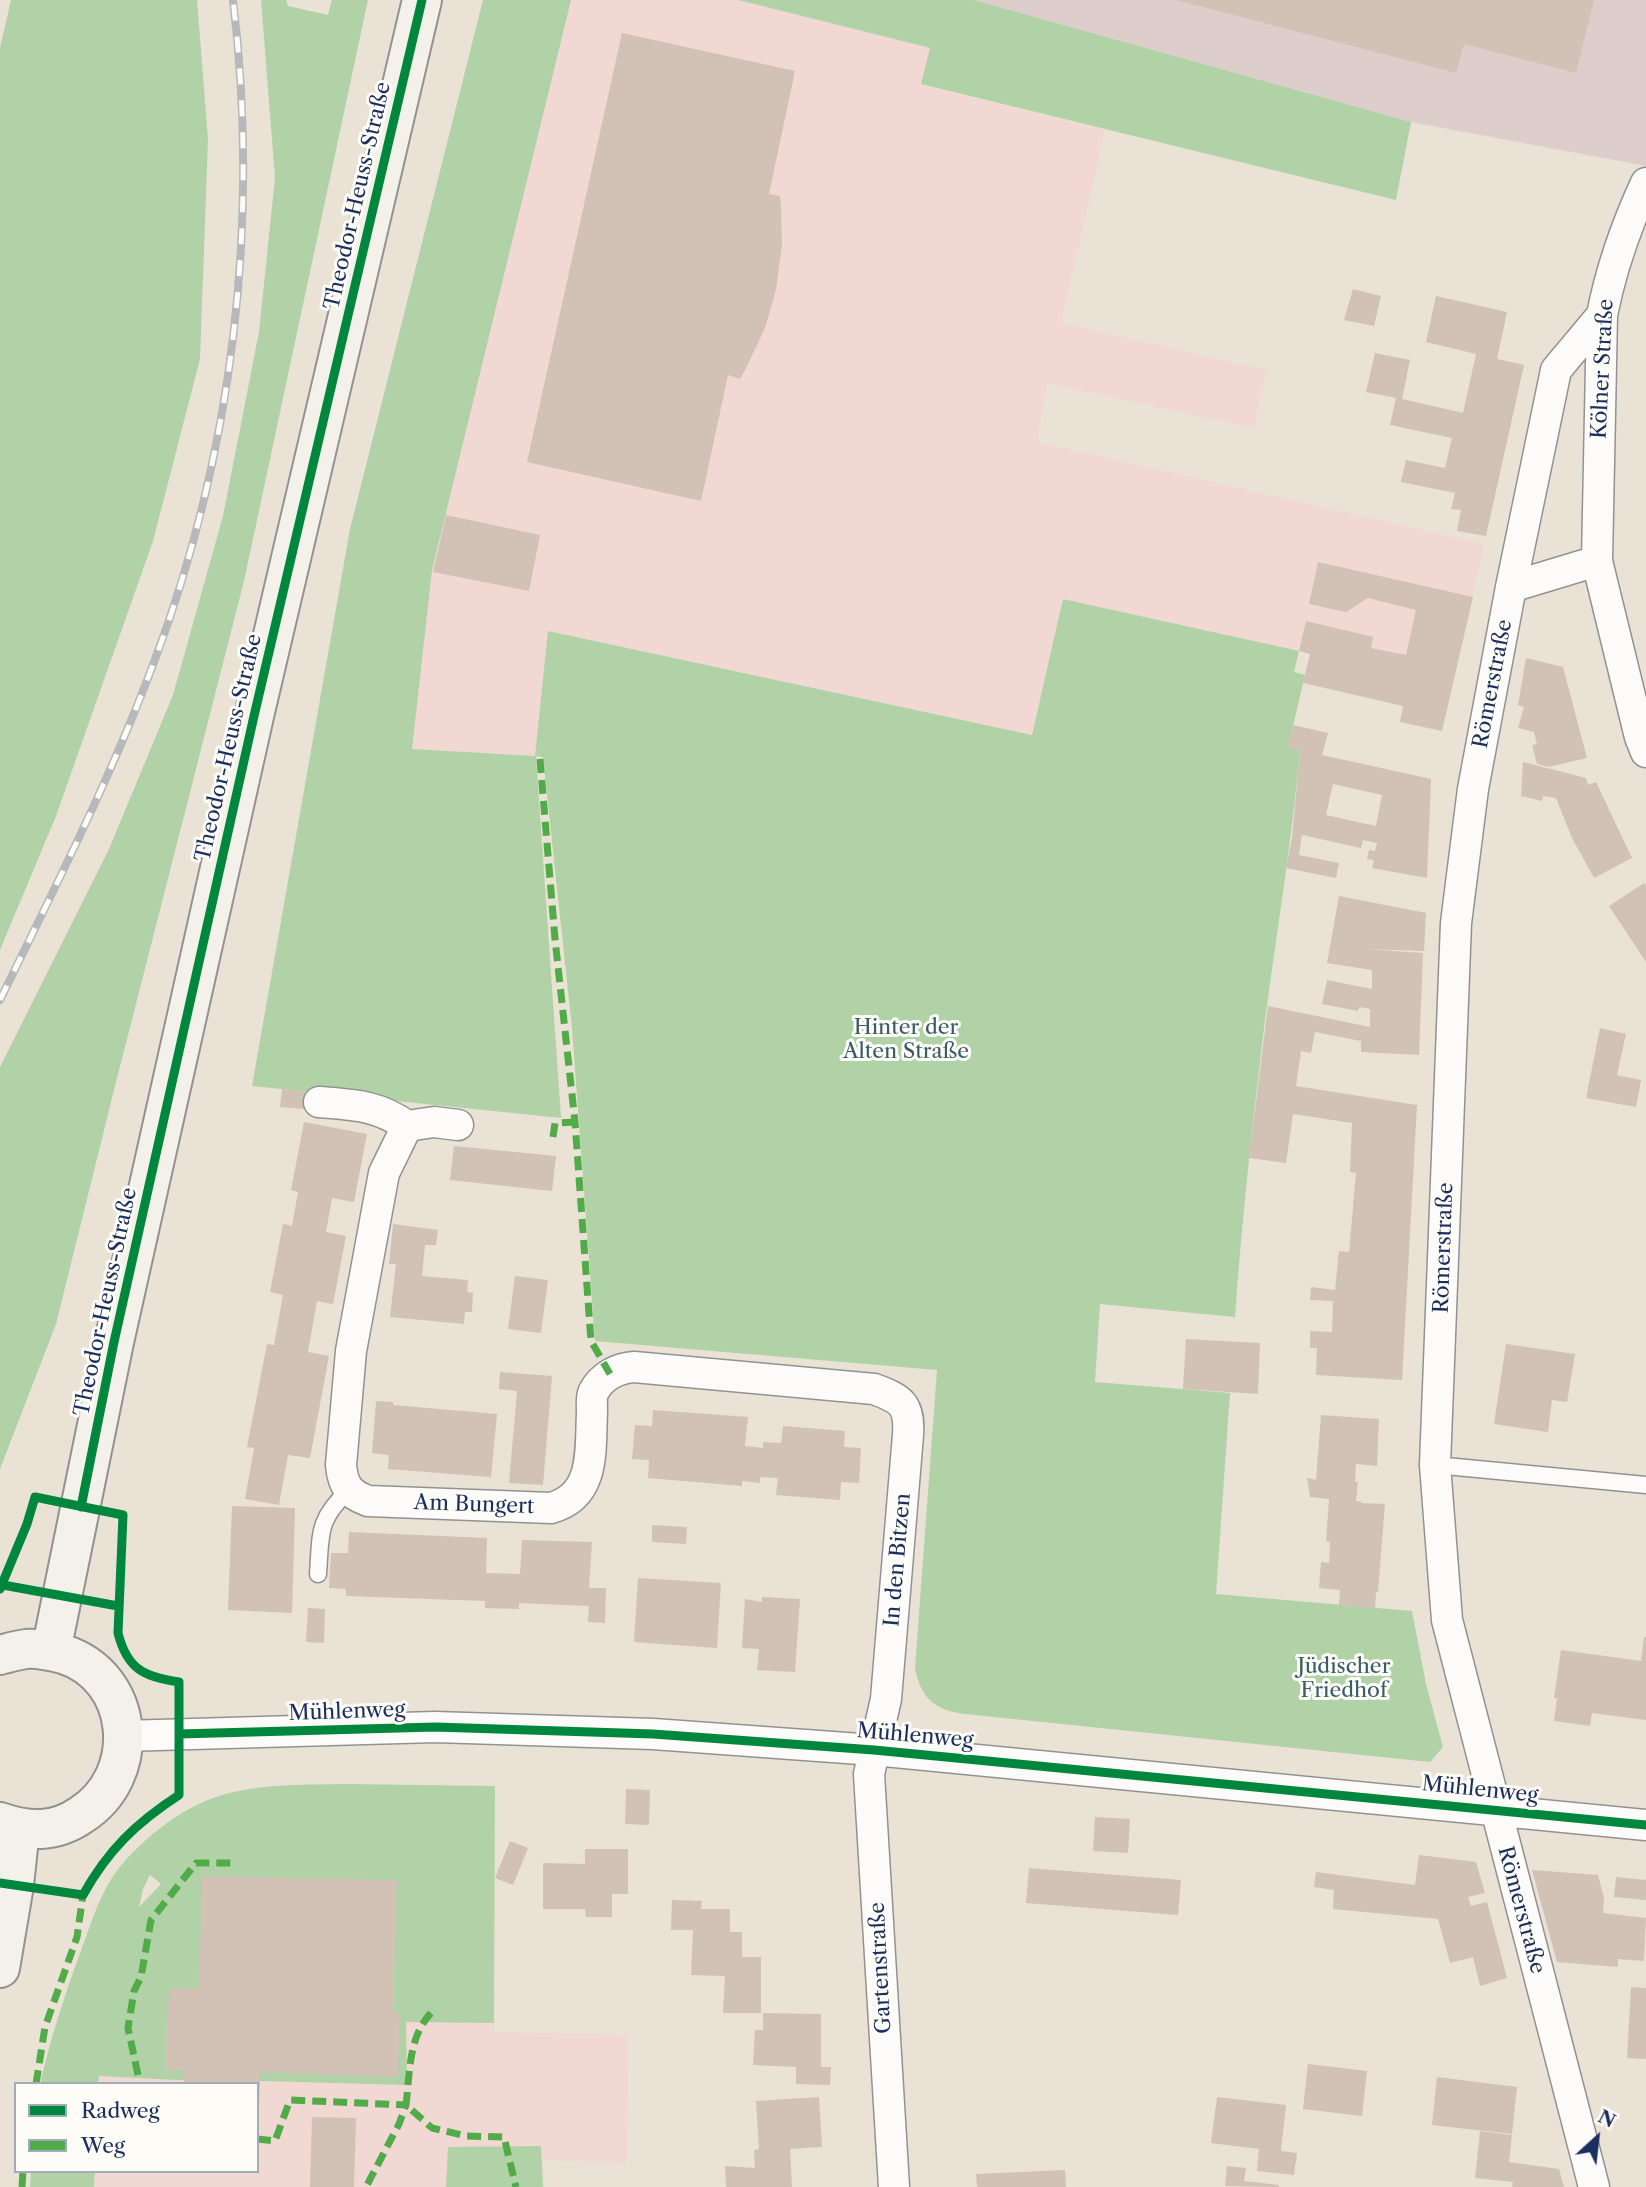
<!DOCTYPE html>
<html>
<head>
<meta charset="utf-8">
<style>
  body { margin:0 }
  #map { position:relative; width:1646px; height:2187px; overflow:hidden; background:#eae2d5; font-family:"Libre Caslon Text",serif }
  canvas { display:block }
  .legend { position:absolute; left:14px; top:2082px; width:245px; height:91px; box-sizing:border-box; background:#fdfcf7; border:2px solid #a3aaba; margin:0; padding:9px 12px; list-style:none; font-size:21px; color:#1b2f5e }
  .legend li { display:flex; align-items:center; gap:14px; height:35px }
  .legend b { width:35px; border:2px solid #a3aaba }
  .north { position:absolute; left:1562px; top:2103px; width:70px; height:70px; -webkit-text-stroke:5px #fdfcf7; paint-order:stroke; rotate:27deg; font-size:19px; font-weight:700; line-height:28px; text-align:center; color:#1b2f5e }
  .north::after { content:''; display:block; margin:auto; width:24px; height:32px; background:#1b2f5e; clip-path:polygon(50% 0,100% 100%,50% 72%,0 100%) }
</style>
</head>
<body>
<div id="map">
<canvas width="1646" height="2187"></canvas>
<ul class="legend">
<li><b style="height:9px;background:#00873e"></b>Radweg</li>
<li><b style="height:9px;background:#52ab49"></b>Weg</li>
</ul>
<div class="north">N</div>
</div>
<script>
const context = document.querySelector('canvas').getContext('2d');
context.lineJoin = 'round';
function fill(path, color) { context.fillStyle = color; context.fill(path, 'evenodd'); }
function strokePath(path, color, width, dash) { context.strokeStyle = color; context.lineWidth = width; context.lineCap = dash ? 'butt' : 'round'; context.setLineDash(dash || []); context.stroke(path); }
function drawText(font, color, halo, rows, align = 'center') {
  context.font = font + ' "Libre Caslon Text",serif'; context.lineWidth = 6; context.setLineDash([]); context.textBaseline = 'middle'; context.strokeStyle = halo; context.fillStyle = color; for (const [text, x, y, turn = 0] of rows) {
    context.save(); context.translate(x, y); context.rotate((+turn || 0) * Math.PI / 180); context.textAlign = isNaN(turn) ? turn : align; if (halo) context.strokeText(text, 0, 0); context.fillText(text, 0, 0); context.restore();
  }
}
const built = new Path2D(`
  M571,0H738L930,48L921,85L1105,130L1061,323L1267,370L1253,428L1047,383L1037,442L1484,544L1452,685L1063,599L1033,735L549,631L536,756L411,750L432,570Z
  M406,2022L494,2023L495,2032L628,2035L627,2163L543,2160L544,2187H94L95,2171H257L259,2081L406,2085Z
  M98,2076L184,2079V2084H98Z`);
const industrial = new Path2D(`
  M974,0H1646V166L1411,122Z`);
const green = new Path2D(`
  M11,0H197L208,139L200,359L153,541L56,816L0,950V48Z
  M261,0H286L288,6L328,15L332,0H368L244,581L115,1086L56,1324L0,1469V1067L109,849L173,695L223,516L259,332L275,178Z
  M483,0H571L432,570L412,749L535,756L548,631L1032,735L1063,599L1299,651L1294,672L1305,675L1288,747L1300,750C1292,840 1277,930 1265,1020C1253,1119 1242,1218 1235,1317L1100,1304L1095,1382L1230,1393L1216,1594L1412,1611L1426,1684L1443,1747L1430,1762L965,1714C935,1710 921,1699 915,1668L937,1370L595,1341L572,1028L543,757L536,756L561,1118L252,1086L350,529Z
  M738,0H974L1411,122L1396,200L921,84L930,48Z
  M345,1784L495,1786L494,2023L406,2022L407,2085L260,2081L258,2126L257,2084L99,2076L98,2084H40C51,2036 66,1991 83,1945C92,1920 102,1889 119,1868C142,1840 174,1814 208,1800C250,1783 300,1785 345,1784ZM150,1875L161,1884L139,1907L143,1889Z
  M541,2146L543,2187H446L448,2147Z
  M31,2171H95L94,2187H30Z`);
const building = new Path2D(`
  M1176,0H1594L1576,73L1464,44L1456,73Z
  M622,33L795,71L769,194L780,196L781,208L782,244L776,290L765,328L746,368L740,379L728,375L701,501L527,462Z
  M1353,289L1381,296L1374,326L1344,320Z
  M1436,296L1507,312L1497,359L1524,365L1486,536L1457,531L1461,510L1451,509L1455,493L1401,482L1406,460L1445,468L1452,438L1390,425L1396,398L1366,392L1375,353L1410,360L1402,399L1463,413L1476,354L1426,342Z
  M446,515L540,535L529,591L433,572Z
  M1318,562L1473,597L1442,731L1400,722L1403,706L1303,683L1310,654L1299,651L1306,621L1373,637L1371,648L1406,655L1416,610L1368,598L1346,612L1309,604Z
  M1526,658L1563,667L1587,758L1548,767L1537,764L1532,745L1537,744L1534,732L1518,728L1524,707L1518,705Z
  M1293,725L1328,733L1322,755L1431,779L1427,878L1372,868L1374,860L1367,859L1369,850L1375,851L1377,843L1363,840L1361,848L1302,835L1299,855L1339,863L1336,878L1286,868L1292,838L1300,750L1288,747ZM1333,784L1382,795L1376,826L1326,815Z
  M1523,762L1586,778L1588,785L1596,782L1632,858L1594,878L1572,838L1556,798L1543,796L1542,801L1521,796Z
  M1644,883L1646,885V962L1609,906Z
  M1339,896L1426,913L1424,951L1366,949L1423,953L1419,1055L1361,1052V1041L1315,1032L1311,1053L1301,1051L1296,1086L1417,1105L1402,1380L1316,1375L1317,1348H1310V1331L1332,1332L1333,1301L1310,1300L1311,1287L1335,1290L1339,1251L1349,1252L1356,1173L1350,1172L1352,1123L1293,1114L1286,1163L1249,1158L1268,1006L1370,1027V1009L1359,1007L1358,1011L1322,1004L1327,980L1372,989V970L1327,963Z
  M1600,1028L1626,1034L1617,1075L1641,1080L1636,1107L1586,1098Z
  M282,1089L317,1093L315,1110L280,1107Z
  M304,1122L367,1134L354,1202L332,1198L326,1232L346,1236L333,1304L317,1301L308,1352L329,1356L310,1458L288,1455L279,1505L245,1499L254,1448L247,1447L267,1344L274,1345L283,1295L270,1292L283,1224L292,1226L298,1192L291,1190Z
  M454,1146L556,1156L552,1191L450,1180Z
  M393,1224L438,1230L436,1245H425L422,1276L468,1280L467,1292L473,1293L472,1312H465L464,1324L390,1317L396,1264H389Z
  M515,1276L548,1280L541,1333L508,1329Z
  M1186,1339L1260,1343L1258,1394L1183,1389Z
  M1506,1344L1575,1354L1567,1402L1552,1400L1548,1432L1494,1424Z
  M500,1372L552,1376L543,1485L509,1483L517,1391L499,1389Z
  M376,1401L393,1402V1405L497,1414L491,1477L388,1469L389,1455L372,1453Z
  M653,1410L748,1417L745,1446L763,1448V1442L781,1443L783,1426L845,1431L844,1447L861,1448L859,1483L841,1482L840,1500L776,1495L778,1478L760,1477V1483L742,1481V1486L648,1478L649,1460L632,1459L635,1425L652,1426Z
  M1321,1415L1379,1419L1377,1466L1356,1464L1355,1482H1358L1356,1501H1361V1503L1385,1504L1378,1592H1376L1375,1608L1339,1605L1340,1590L1319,1588L1321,1562L1329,1563L1330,1542L1326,1541L1329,1499L1310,1497L1307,1478L1316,1480Z
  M232,1506L295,1508L292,1613L228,1610Z
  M652,1525L687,1527L686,1544L652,1542Z
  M349,1532L487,1538L486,1573L520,1574L522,1540L592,1542L589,1588H606L605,1623L588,1622L589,1606L519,1603V1609L485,1608V1601L346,1596V1589L329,1588L331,1553H348Z
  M638,1578L721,1583L717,1648L634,1642Z
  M762,1597L800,1599L795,1672L757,1670L759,1649L742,1648L745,1599L762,1602Z
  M308,1608L325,1609L324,1643L306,1642Z
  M1644,1637H1646V1720L1592,1713L1590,1726L1554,1721L1557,1698H1554L1561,1650L1641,1661Z
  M626,1789L650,1790L649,1825L625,1824Z
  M1095,1817L1130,1819L1128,1853L1093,1851Z
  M510,1841L528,1848L513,1885L495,1878Z
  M585,1849H628V1894H612V1917H586L585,1909H543V1863L585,1864Z
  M1419,1855L1476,1862L1485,1893L1468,1897L1471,1906L1487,1902L1507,1978L1480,1986L1473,1957L1450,1963L1438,1919L1333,1909L1334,1890L1314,1887L1316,1872L1415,1885Z
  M1029,1868L1181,1880L1178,1915L1026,1903Z
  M1532,1870L1598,1875L1604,1898L1603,1913L1646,1918L1644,1961L1618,1959V1967L1557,1962Z
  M202,1876L397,1880L393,2012H400L398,2077L259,2072V2084H184V2071L165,2069L169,1988H199Z
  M1616,1877L1646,1880V1900L1614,1897Z
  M672,1900L702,1901L701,1909H730V1932H742V1957H761V2013H723L725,1976L691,1975L693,1930H671Z
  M1631,1987L1646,1988V2059L1627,2058Z
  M763,2013L821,2014V2067H831L830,2085L796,2084V2067L753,2065L755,2030H763Z
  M1308,2064L1367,2071L1362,2116L1303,2109Z
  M1437,2077L1517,2087L1512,2134L1432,2125Z
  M819,2097L822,2147L790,2149L792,2187H726L725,2166L755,2168L754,2150L759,2149L756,2101Z
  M1217,2097L1286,2105L1281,2151L1297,2153L1294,2175L1257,2171L1259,2149L1211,2143Z
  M312,2117L356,2118L354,2187H310Z
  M1480,2131L1512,2135L1509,2162L1559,2169L1564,2187H1512L1513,2182L1475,2178Z
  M1227,2166L1246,2168L1244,2181L1279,2185V2187L1225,2186Z
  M1065,2170L1066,2187H977L976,2174Z`);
const service = new Path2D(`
  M1435,1465L1646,1485
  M318,1574C321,1534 317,1520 348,1491`);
const minor = new Path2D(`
  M1646,183C1626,226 1611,269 1602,315L1597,561L1640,737L1646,752
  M1511,587L1597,561
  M319,1102C354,1105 378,1105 407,1126
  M458,1125L434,1122L407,1126L384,1173L351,1351L341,1465C343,1486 349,1494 368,1501L551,1508C596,1496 590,1450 592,1412C592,1406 591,1396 594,1391C602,1376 618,1368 634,1367L874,1389C902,1399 910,1405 908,1435L886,1699L869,1774L894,2187
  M123,1736L435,1727L653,1734L874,1750L1646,1825
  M1594,2187L1447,1620L1435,1465L1456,923L1473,789L1511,587L1556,370L1602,315`);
const secondary = new Path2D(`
  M51,1651L114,1342L254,716L422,0
  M0,1655C8,1653 17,1650 26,1649C38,1648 51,1651 63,1654C136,1677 143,1776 81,1815C55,1833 29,1832 0,1822
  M0,1968L14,1885L20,1829`);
const rail = new Path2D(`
  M0,1000C54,889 111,778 154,662C233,453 260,222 233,0`);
const quiet = new Path2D(`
  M540,759L555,939L575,1122L591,1341L610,1374
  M553,1137L555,1123L575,1122
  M431,2013C408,2037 410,2074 406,2105L432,2128L466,2136L504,2137L516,2187
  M138,2075L128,2028L134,1991L141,1977L151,1920L196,1863H237
  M36,2084L45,2027L77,1937L83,1895L87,1889
  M257,2139L275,2141L290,2100L406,2105L399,2124L366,2187
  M22,2187L23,2171`);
const cycleway = new Path2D(`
  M81,1507L114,1342L254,716L422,0
  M3,1585L118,1606
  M0,1589L27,1524L35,1497L123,1515L118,1633C127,1669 144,1677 179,1682V1795C136,1823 108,1850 83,1895L0,1883
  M179,1734L435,1727L653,1734L874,1750L1646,1825`);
const streetNames = [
  ["Theodor-Heuss-Straße",358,196,-77],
  ["Kölner Straße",1603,369,-87],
  ["Römerstraße",1493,684,-79],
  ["Theodor-Heuss-Straße",229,748,-77],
  ["Römerstraße",1444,1248,-88],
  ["Theodor-Heuss-Straße",106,1302,-78],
  ["Am Bungert",474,1505,2],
  ["In den Bitzen",898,1560,-85],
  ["Mühlenweg",347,1712,-2],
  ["Mühlenweg",915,1736,5],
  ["Mühlenweg",1480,1790,6],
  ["Römerstraße",1521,1910,75],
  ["Gartenstraße",881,1968,-93]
];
const parkNames = [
  ["Hinter der",906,1028],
  ["Alten Straße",906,1052],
  ["Jüdischer",1344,1667],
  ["Friedhof",1344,1691]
];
fill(built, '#f1d8d2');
fill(industrial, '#ddcecc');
fill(green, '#b0d2a6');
fill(building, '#d2c1b5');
strokePath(service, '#939293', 19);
strokePath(minor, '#939293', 33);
strokePath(secondary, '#939293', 42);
strokePath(service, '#fcfbf9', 16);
strokePath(minor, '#fcfbf9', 30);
strokePath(secondary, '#f4f0ea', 38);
strokePath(rail, '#b6b8bb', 8);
strokePath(rail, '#fdfcf7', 5, [16]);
strokePath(quiet, '#52ab49', 7, [14, 7]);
strokePath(cycleway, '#00873e', 9);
drawText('21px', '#1b2f5e', '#fdfcf7', streetNames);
drawText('21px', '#395c68', '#fdfcf7', parkNames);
</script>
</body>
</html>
